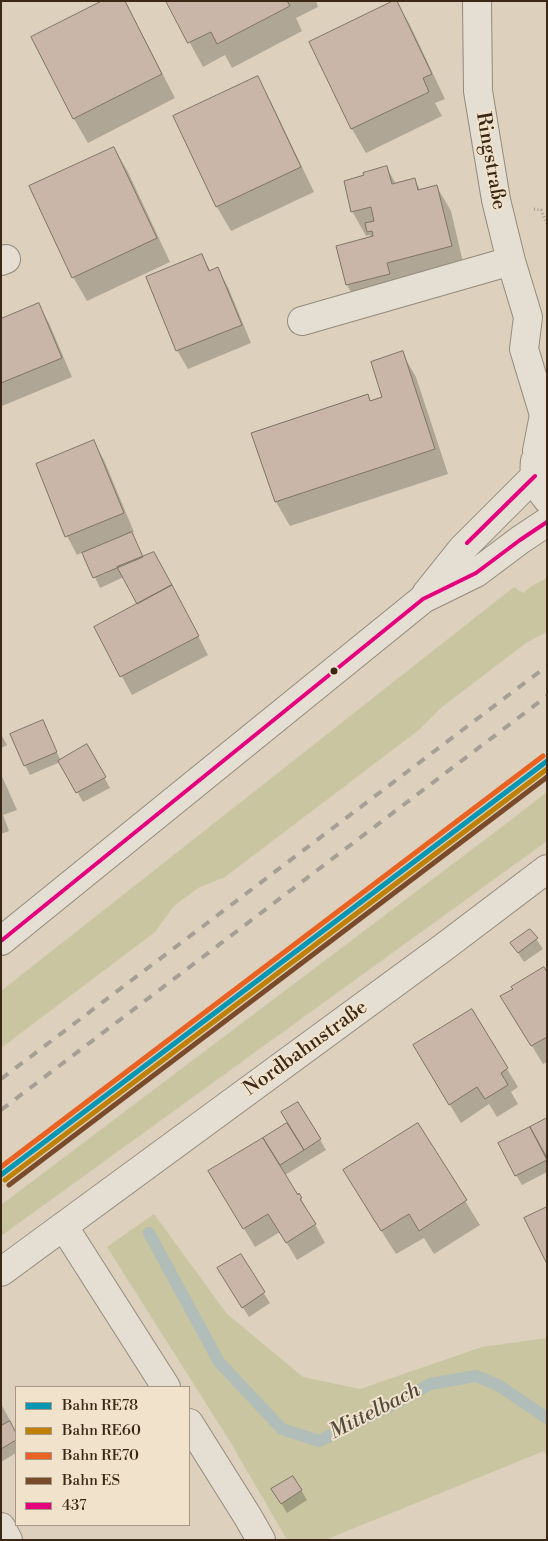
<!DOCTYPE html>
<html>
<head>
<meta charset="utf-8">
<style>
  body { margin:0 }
  #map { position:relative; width:548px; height:1541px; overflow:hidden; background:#ddd0bc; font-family:"Libre Bodoni",serif }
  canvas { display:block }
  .frame { position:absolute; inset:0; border:2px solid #3a2716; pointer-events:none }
  .legend { position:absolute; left:15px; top:1386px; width:175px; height:140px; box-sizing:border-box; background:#f1e3cb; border:1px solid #a89883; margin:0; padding:6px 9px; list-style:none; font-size:15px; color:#3a2716 }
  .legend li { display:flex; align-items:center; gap:10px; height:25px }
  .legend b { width:25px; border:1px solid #a89883 }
</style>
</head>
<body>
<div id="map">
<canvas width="548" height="1541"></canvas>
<div class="frame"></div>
<ul class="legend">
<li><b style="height:6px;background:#0996b2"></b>Bahn RE78</li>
<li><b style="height:6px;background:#be8007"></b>Bahn RE60</li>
<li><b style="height:6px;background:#e96221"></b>Bahn RE70</li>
<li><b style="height:6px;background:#7a4b2a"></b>Bahn ES</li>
<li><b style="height:6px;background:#e5007d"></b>437</li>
</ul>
</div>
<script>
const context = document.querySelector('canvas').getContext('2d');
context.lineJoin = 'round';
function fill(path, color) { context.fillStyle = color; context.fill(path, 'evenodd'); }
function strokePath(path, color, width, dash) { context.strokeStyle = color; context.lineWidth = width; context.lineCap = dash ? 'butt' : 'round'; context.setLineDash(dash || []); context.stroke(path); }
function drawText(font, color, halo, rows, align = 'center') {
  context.font = font + ' "Libre Bodoni",serif'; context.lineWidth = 4; context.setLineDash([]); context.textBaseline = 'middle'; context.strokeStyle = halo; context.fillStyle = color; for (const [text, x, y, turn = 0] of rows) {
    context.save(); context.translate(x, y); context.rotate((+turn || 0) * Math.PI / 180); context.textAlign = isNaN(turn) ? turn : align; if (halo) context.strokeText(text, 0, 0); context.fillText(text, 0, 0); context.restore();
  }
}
const green = new Path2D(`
  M547,578V632L526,643L442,707L420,729L225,877L198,888L174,906L155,932L1,1048V991L514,587L523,593L532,586Z
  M547,792V841L1,1236V1205L511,820Z
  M154,1214L227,1314L303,1377L360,1389L482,1347L547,1338V1456L544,1451L325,1540H287L231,1443L107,1247Z`);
const shadow = new Path2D(`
  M125,1L175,98L88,143L74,119L33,38Z
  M167,1H316L318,7L296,18L302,31L232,68L225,55L203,67Z
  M396,1L410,25L445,99L435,103L442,116L366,153L352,129L311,43Z
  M257,78L271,102L314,192L231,231L217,207L175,117Z
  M114,148L128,172L170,262L87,301L73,277Z
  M387,168L396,184L414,179L421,191L437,187L451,211L465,271L361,309L347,285L338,247L372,238L370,235L366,236L352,211Z
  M202,255L211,272L218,269L228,287L251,343L188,369L177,350Z
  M38,304L49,323L72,377L2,406L1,320Z
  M402,353L416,377L448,474L290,526L276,502L253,433L384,397Z
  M94,442L104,460L134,532L131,533L144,558L182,605L208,655L132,695L95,627L138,604L124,577L100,588L83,552L77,555L67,536Z
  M42,721L61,761L87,746L110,788L83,802L60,762L30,775L25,765Z
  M1,734L7,745L1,748Z
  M1,774L17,810L3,815L9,831L1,834Z
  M530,930L543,949L524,962L512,944Z
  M547,974V1062L543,1064L513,1015L514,990Z
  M425,1064L507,1069L518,1087L511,1092L518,1104L497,1117L489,1104L461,1123Z
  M298,1103L326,1150L285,1175L297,1197L299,1195L325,1243L297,1260L280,1232L255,1247L210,1172L289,1123Z
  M547,1120V1172L522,1185L516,1175L532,1133Z
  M418,1125L480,1225L434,1254L424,1238L396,1254L358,1194Z
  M240,1256L270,1303L249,1317L224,1278Z
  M1,1404L12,1424L11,1425L16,1435V1453L1,1462Z
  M273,1489L301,1490L307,1500L287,1513Z`);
const stream = new Path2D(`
  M149,1233L219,1362L282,1429L319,1441L396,1403L430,1384L476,1376L498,1385L547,1418`);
const building = new Path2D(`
  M102,1H125L162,74L73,119L31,37Z
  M166,1H287L290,6L217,44L211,32L188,43Z
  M393,1H397L432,74L423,78L429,92L351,129L309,42Z
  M258,76L301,167L216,207L173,116Z
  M114,147L157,238L72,278L29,186Z
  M387,166L392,184L415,178L418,190L437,185L452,246L387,263L390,274L346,285L336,246L373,236L372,231L367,232L365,223L374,221L371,207L351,212L344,181L364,175L363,173Z
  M202,254L209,271L218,267L242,325L176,351L146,277Z
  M39,303L62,358L1,383V319Z
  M403,351L435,449L275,502L251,433L368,394L370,401L382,397L371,362Z
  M94,440L124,513L65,537L36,464Z
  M132,532L143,557L93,578L82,553Z
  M154,552L172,585L137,604L117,567Z
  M172,585L199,636L120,677L94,627Z
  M43,720L57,752L24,766L10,734Z
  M87,744L106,777L76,793L58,761Z
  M530,929L538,938L518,953L510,943Z
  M544,967L547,972V1037L531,1046L500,996L513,989L511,987Z
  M472,1009L508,1068L501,1073L508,1085L485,1099L477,1087L449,1105L413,1045Z
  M298,1102L321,1139L304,1150L281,1112Z
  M547,1118V1158L530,1127Z
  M287,1123L304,1150L280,1165L263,1138Z
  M418,1123L467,1200L419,1231L409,1214L381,1231L343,1170Z
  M530,1127L547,1160L515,1176L498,1143Z
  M263,1138L298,1195L299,1193L302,1198L300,1199L316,1224L286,1243L268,1214L243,1229L208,1171Z
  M547,1207V1264L524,1218Z
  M241,1254L265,1292L242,1308L217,1268Z
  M10,1421L16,1433V1440L1,1449V1426Z
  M293,1476L302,1490L281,1504L271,1489Z`);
const path = new Path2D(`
  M534,209L541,210L547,224`);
const minor = new Path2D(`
  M477,1L478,91L496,200L511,261L528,317L524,349L544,415L537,451
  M1,261L6,259
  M302,321L511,261
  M535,461C533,475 538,488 547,499
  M426,594L462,549L535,476
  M1,941L423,599L476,573L520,540L547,522
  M64,1227L166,1387
  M1,1272L444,947L547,869
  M189,1423L248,1517L261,1540
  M1,1527L8,1540`);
const rail = new Path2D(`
  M1,1079L547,666
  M1,1110L547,696`);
const bus1 = new Path2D(`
  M467,543L535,476
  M1,941L423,599L476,573L520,540L547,522`);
const rail1 = new Path2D(`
  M1,1175L547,761`);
const rail2 = new Path2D(`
  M5,1180L547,769`);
const rail3 = new Path2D(`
  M1,1167L543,756`);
const rail4 = new Path2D(`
  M9,1185L547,777`);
const markers = [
  [334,671,4.5,"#3a2716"]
];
const streetNames = [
  ["Ringstraße",490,161,80],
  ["Nordbahnstraße",306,1049,-36]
];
const waterNames = [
  ["Mittelbach",375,1412,-27]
];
fill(green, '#c9c5a0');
fill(shadow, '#0003');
strokePath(stream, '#b0bdb8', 12);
fill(building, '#cab6a8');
strokePath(building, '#7d7467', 1);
strokePath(minor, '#948a7d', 30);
strokePath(path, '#a69f96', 3, [1, 2.5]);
strokePath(minor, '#e4ded3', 28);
strokePath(rail, '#a69f96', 4, [9, 9]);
strokePath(bus1, '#e5007d', 4);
strokePath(rail1, '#0996b2', 5);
strokePath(rail2, '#be8007', 5);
strokePath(rail3, '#e96221', 5);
strokePath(rail4, '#7a4b2a', 5);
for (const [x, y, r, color] of markers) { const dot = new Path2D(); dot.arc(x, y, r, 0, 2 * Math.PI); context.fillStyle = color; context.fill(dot); strokePath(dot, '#f1e3cb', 2); }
drawText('20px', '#3a2716', '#f1e3cb', streetNames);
drawText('italic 21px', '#524a3e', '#f1e3cb', waterNames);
</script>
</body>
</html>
